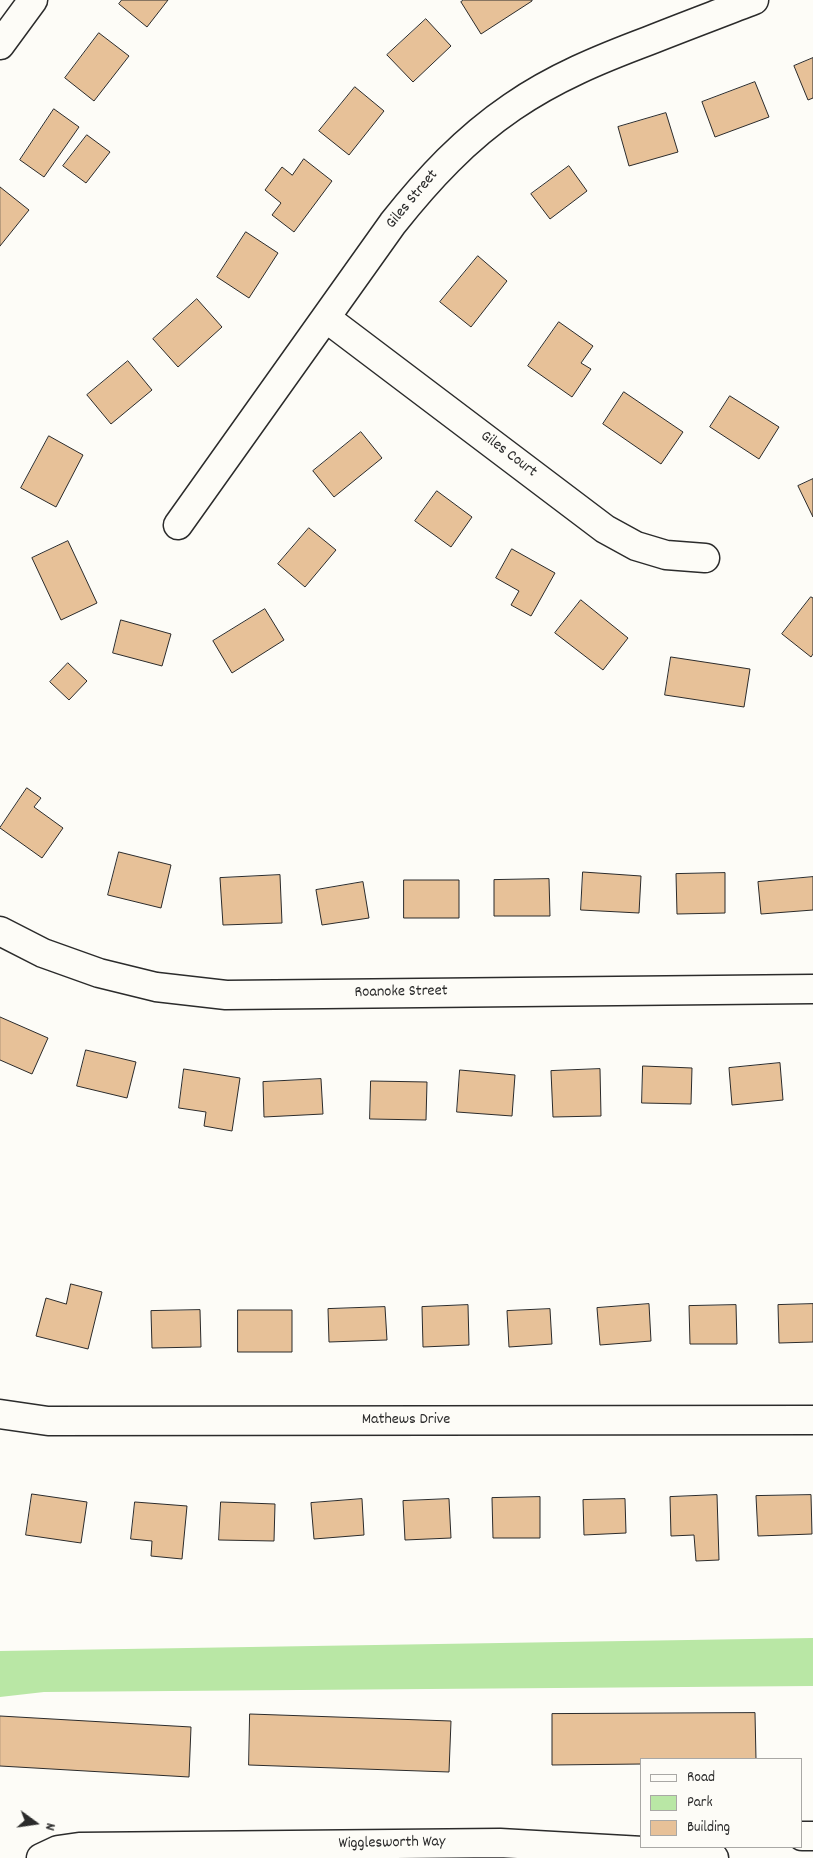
<!DOCTYPE html>
<html>
<head>
<meta charset="utf-8">
<style>
  body { margin:0 }
  #map { position:relative; width:813px; height:1858px; overflow:hidden; background:#fdfcf7; font-family:Dekko,sans-serif }
  canvas { display:block }
  .legend { position:absolute; left:640px; top:1758px; width:162px; height:90px; box-sizing:border-box; background:#fdfcf7; border:1px solid #a9a8a5; margin:0; padding:6px 9px; list-style:none; font-size:15px; color:#2b2b2b }
  .legend li { display:flex; align-items:center; gap:10px; height:25px }
  .legend b { width:25px; border:1px solid #a9a8a5 }
  .north { position:absolute; left:10px; top:1798px; width:50px; height:50px; -webkit-text-stroke:4px #fdfcf7; paint-order:stroke; rotate:104deg; font-size:14px; font-weight:700; line-height:20px; text-align:center; color:#2b2b2b }
  .north::after { content:''; display:block; margin:auto; width:18px; height:22px; background:#2b2b2b; clip-path:polygon(50% 0,100% 100%,50% 72%,0 100%) }
</style>
</head>
<body>
<div id="map">
<canvas width="813" height="1858"></canvas>
<ul class="legend">
<li><b style="height:6px;background:#fdfcf7"></b>Road</li>
<li><b style="height:14px;background:#b9e7a5"></b>Park</li>
<li><b style="height:14px;background:#e7c198"></b>Building</li>
</ul>
<div class="north">N</div>
</div>
<script>
const context = document.querySelector('canvas').getContext('2d');
context.lineJoin = 'round';
function fill(path, color) { context.fillStyle = color; context.fill(path, 'evenodd'); }
function strokePath(path, color, width, dash) { context.strokeStyle = color; context.lineWidth = width; context.lineCap = dash ? 'butt' : 'round'; context.setLineDash(dash || []); context.stroke(path); }
function drawText(font, color, halo, rows, align = 'center') {
  context.font = font + ' Dekko,sans-serif'; context.lineWidth = 5; context.setLineDash([]); context.textBaseline = 'middle'; context.strokeStyle = halo; context.fillStyle = color; for (const [text, x, y, turn = 0] of rows) {
    context.save(); context.translate(x, y); context.rotate((+turn || 0) * Math.PI / 180); context.textAlign = isNaN(turn) ? turn : align; if (halo) context.strokeText(text, 0, 0); context.fillText(text, 0, 0); context.restore();
  }
}
const green = new Path2D(`
  M813,1638V1686L44,1692L0,1697V1651Z`);
const building = new Path2D(`
  M122,0H168L147,27L119,4Z
  M464,0H532V1L481,34L461,2Z
  M426,19L451,46L413,82L387,55Z
  M99,33L129,56L94,101L65,78Z
  M813,58V98L808,100L794,66Z
  M755,82L769,117L715,137L702,102Z
  M355,87L384,111L349,155L319,131Z
  M54,109L79,127L44,177L20,160Z
  M666,113L678,152L629,166L618,127Z
  M87,135L110,152L86,183L63,166Z
  M304,159L332,181L294,232L272,215L281,203L265,190L282,167L292,175Z
  M569,166L587,191L550,219L531,194Z
  M0,187L29,210L0,246Z
  M246,232L278,253L249,298L217,277Z
  M478,256L507,281L471,327L440,302Z
  M197,299L222,327L178,367L153,339Z
  M559,322L593,346L581,363L591,369L572,397L528,366Z
  M128,361L152,390L111,424L87,395Z
  M624,392L683,432L661,464L603,424Z
  M730,396L779,427L759,459L710,427Z
  M361,432L382,458L334,497L313,471Z
  M49,436L83,455L56,507L21,488Z
  M813,479V517L798,486Z
  M437,491L472,517L451,547L415,521Z
  M309,528L336,550L305,587L278,564Z
  M68,541L97,603L61,620L32,558Z
  M512,549L555,573L531,616L511,605L519,591L496,578Z
  M811,597L813,598V654L811,657L782,634Z
  M581,600L628,638L603,670L555,633Z
  M265,609L284,640L232,673L213,641Z
  M121,620L171,634L162,666L113,653Z
  M671,657L750,669L744,707L665,695Z
  M68,663L87,681L69,700L50,682Z
  M27,788L41,798L34,807L63,828L42,858L0,828Z
  M119,852L171,865L161,908L108,895Z
  M583,872L641,876L639,913L581,910Z
  M725,873V913L677,914L676,874Z
  M280,875L282,923L223,925L220,878Z
  M813,877V910L761,914L758,882Z
  M549,879L550,916H494V880Z
  M404,880H459V918H404Z
  M363,882L369,918L322,925L316,890Z
  M0,1017L48,1038L32,1074L0,1060Z
  M86,1050L136,1062L127,1098L77,1086Z
  M780,1063L783,1100L732,1105L729,1068Z
  M643,1066L692,1068L691,1104L642,1103Z
  M184,1069L240,1078L232,1131L204,1126L206,1112L179,1108Z
  M600,1069L601,1116L553,1117L551,1071Z
  M460,1070L515,1075L512,1116L457,1112Z
  M321,1079L323,1114L264,1117L263,1082Z
  M371,1081L427,1082L426,1120L370,1119Z
  M71,1284L102,1292L88,1349L36,1336L46,1298L66,1304Z
  M649,1304L651,1341L600,1345L597,1308Z
  M813,1304V1342L779,1343L778,1305Z
  M468,1305L469,1345L423,1347L422,1307Z
  M736,1305L737,1344H690L689,1306Z
  M385,1307L387,1340L329,1342L328,1309Z
  M550,1309L552,1344L509,1347L507,1311Z
  M200,1310L201,1347L152,1348L151,1311Z
  M238,1310H292V1352H238Z
  M32,1494L87,1502L81,1543L26,1535Z
  M717,1495L719,1560L696,1561L694,1535L671,1536L670,1497Z
  M811,1495L812,1534L758,1536L756,1496Z
  M540,1497V1538H493L492,1498Z
  M362,1499L364,1535L314,1539L311,1503Z
  M449,1499L451,1538L405,1540L403,1501Z
  M625,1499L626,1533L584,1535L583,1500Z
  M135,1502L187,1506L182,1559L151,1556L152,1541L131,1539Z
  M221,1502L275,1504L274,1541L219,1540Z
  M755,1713L756,1759H642V1764L552,1765V1714Z
  M250,1714L451,1721L449,1772L249,1765Z
  M0,1716L191,1727L189,1777L0,1766Z`);
const minor = new Path2D(`
  M0,45L33,0
  M326,318L605,529L636,546L666,555L705,558
  M178,525L393,223C428,179 465,139 512,107C554,78 600,59 648,41C683,27 718,14 754,0
  M0,931L43,953L99,973L156,987L226,995L813,989
  M0,1414L48,1421L813,1420
  M802,1836H813
  M41,1858L58,1850L79,1847L500,1843L643,1851L714,1858`);
const streetNames = [
  ["Giles Street",413,200,-50],
  ["Giles Court",508,455,37],
  ["Roanoke Street",401,993,-1],
  ["Mathews Drive",406,1421],
  ["Wigglesworth Way",392,1844,-1]
];
fill(green, '#b9e7a5');
fill(building, '#e7c198');
strokePath(building, '#2b2b2b', 1);
strokePath(minor, '#2b2b2b', 31);
strokePath(minor, '#fdfcf7', 28);
drawText('16px', '#2b2b2b', '#fdfcf7', streetNames);
</script>
</body>
</html>
